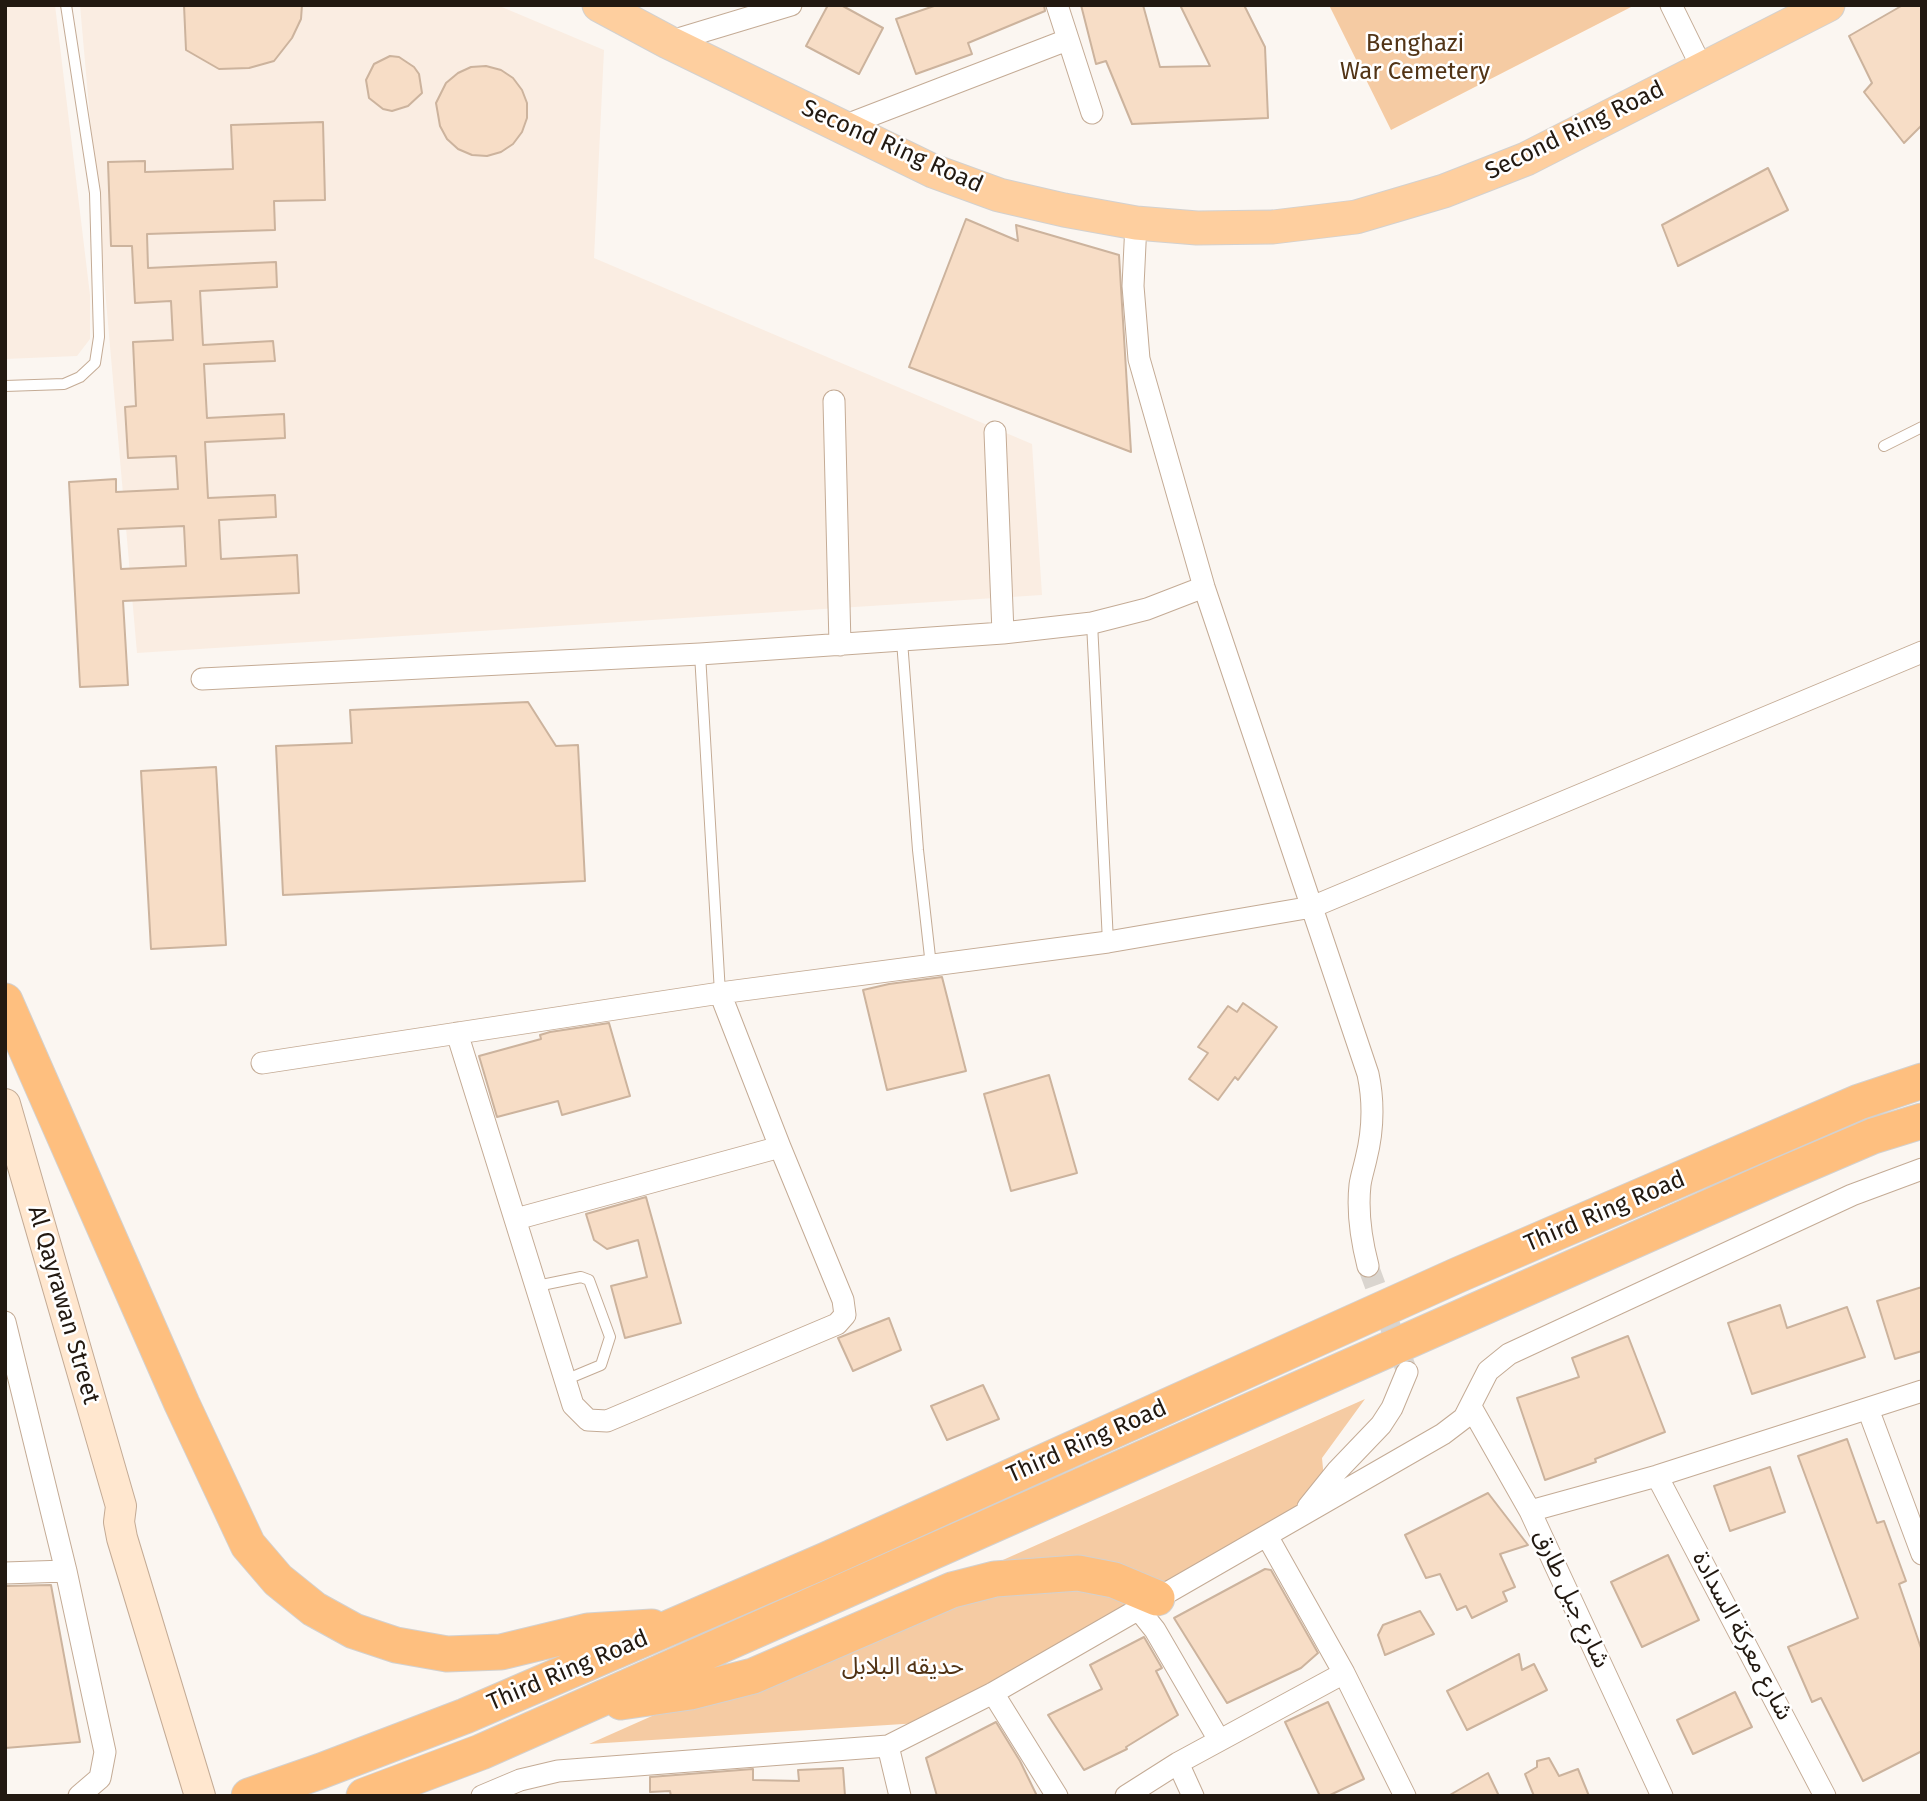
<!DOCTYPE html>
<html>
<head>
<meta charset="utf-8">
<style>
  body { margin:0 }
  #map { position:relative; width:1927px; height:1801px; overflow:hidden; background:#fbf6f1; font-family:"Fira Sans",sans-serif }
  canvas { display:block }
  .frame { position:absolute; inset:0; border:7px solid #221911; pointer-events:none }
</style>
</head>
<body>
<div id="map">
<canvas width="1927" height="1801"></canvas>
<div class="frame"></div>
</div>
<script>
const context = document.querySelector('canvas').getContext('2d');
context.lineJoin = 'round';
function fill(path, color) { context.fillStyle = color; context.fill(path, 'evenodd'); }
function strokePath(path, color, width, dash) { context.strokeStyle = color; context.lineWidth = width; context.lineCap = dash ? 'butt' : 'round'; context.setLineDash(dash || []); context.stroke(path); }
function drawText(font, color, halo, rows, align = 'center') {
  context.font = font + ' "Fira Sans","Noto Sans Arabic",sans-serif'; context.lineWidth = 5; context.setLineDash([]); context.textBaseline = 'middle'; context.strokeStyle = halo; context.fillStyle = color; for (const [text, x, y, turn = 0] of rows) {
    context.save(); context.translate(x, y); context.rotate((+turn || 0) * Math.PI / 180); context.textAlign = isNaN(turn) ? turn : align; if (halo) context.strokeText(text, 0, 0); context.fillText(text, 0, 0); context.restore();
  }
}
const built = new Path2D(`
  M5,5H55L90,295V339L77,356L5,359Z
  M80,5H497L604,50L594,258L1032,444L1042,595L137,653Z`);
const green = new Path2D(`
  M1329,5H1635L1391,130Z
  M1365,1399L1322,1458L1325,1489L1087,1629L919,1723L589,1744Z`);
const building = new Path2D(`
  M184,5H302L301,19L292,38L274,61L249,68L219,69L186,50Z
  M828,5H841L883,28L859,74L806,46Z
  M937,5H1044L1045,11L968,43L972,54L916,74L896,19Z
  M1081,5H1143L1160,67L1210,66L1180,5H1244L1265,47L1268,118L1132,124L1106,61L1096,64Z
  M1903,5H1922V125L1904,143L1864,92L1872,83L1849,36Z
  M390,56L399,57L414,67L419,74L422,93L408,106L392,111L383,109L369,98L366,80L374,64Z
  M486,66L501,70L513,78L522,90L527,103V118L522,132L513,144L501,152L487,156L472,155L458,149L447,139L440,126L436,103L446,83L458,73L471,67Z
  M323,122L325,200L274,201L275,230L147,234L148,268L276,262L277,287L200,291L203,345L273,341L275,361L204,364L207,418L284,414L285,438L205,442L208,498L275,495L276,517L219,520L221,559L297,555L299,593L123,601L128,685L80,687L69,482L116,479V492L178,489L176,456L128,458L125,407L136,406L133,342L173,340L171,301L135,303L132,246H111L108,162L145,161V172L233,169L231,125ZM184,526L186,566L121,569L118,529Z
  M1768,168L1788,210L1678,266L1662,225Z
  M966,219L1018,241L1016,225L1119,255L1131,452L909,367Z
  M528,702L556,746L578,745L585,881L283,895L276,746L352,743L350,710Z
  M216,767L226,945L151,949L141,771Z
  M942,977L966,1071L887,1090L863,990L889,984Z
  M1243,1003L1277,1027L1238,1080L1235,1077L1218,1100L1189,1079L1208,1053L1198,1047L1228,1006L1237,1012Z
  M609,1023L630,1096L562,1115L558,1101L497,1117L479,1056L541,1039L540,1035L550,1032Z
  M1049,1075L1077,1173L1011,1191L984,1094Z
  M646,1197L681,1323L625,1338L611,1286L647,1277L638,1240L607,1249L594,1240L586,1214Z
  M1922,1287V1351L1895,1359L1877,1301Z
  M1780,1305L1787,1328L1847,1307L1865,1357L1752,1394L1728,1323Z
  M889,1318L901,1350L853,1371L838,1338Z
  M1628,1336L1665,1432L1595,1459L1596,1462L1545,1480L1517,1398L1579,1377L1572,1358Z
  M983,1385L999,1419L947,1440L931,1406Z
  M1847,1439L1877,1523L1884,1521L1906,1581L1899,1584L1922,1651V1751L1863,1781L1821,1698L1812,1702L1788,1647L1858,1618L1798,1456Z
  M1770,1467L1785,1512L1730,1531L1714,1486Z
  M1488,1493L1528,1545L1500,1554L1515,1587L1503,1592L1507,1601L1472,1618L1466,1606L1457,1610L1440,1574L1426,1578L1405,1535Z
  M1668,1555L1699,1620L1642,1647L1611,1582Z
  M1265,1569L1271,1570L1318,1653L1301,1668L1227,1703L1174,1618Z
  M51,1585L80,1742L5,1748V1586Z
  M1420,1611L1434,1634L1385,1655L1378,1635L1383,1625Z
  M1144,1637L1162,1668L1156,1671L1178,1715L1126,1747L1127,1749L1084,1770L1048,1715L1102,1689L1090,1665Z
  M1519,1654L1522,1670L1534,1664L1547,1690L1467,1730L1447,1691Z
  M1735,1692L1752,1727L1693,1754L1677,1720Z
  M1328,1702L1364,1779L1328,1796H1320L1285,1722Z
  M996,1722L1020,1761L1037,1796H937L926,1758Z
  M1549,1758L1559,1776L1578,1769L1589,1796H1534L1525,1774L1537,1767V1761Z
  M843,1768L845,1796H671L670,1791L650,1792V1777L753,1769V1780L799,1781L798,1770Z
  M1488,1773L1499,1796H1448Z`);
const minorTunnel = new Path2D(`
  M1368,1266L1407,1372`);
const service = new Path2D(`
  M5,386L64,384L80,377L95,363L99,337L95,193L66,5
  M1884,446L1922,427
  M1092,623L1108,942
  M902,641L918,850L931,966
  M700,654L720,993
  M537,1286L581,1277L589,1280L610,1337L601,1365L565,1380`);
const minor = new Path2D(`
  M1057,5L1092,113
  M1671,5L1702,68
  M668,42L791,5
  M841,127L1067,40
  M1136,223L1133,286L1139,359L1204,587L1368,1074C1374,1102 1373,1131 1366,1159C1364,1168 1361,1177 1360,1185C1357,1213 1361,1239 1368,1266
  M834,401L840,645
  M995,432L1003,633
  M202,679L700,654L1003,633L1092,623L1147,609L1204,587
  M457,1033L573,1405L588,1420L607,1421L837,1324L845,1315L843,1300L780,1147L720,993
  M262,1063L720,993L1108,942L1312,907L1922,652
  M516,1219L780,1147
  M5,1322L66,1571L105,1752L100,1778L79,1796
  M1471,1407L1530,1511L1662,1796
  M1868,1409L1922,1554
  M1657,1476L1825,1796
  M1308,1507L1337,1471L1381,1425L1392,1408L1407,1372
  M1530,1511L1657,1476L1922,1391
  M1267,1536L1344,1673
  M5,1573L66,1571
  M1139,1610L1155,1630L1219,1740
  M993,1693L1057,1796
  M888,1746L900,1796
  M1178,1763L1193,1796
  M482,1796L520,1780L558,1771L888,1746L993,1693L1443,1434L1464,1418L1488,1371L1509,1354L1852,1195L1922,1169
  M1126,1796L1178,1763L1344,1673L1405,1796`);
const secondary = new Path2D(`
  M5,1104L121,1506L119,1522L122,1538L200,1796`);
const primary = new Path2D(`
  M599,5L668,42L933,171L999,195L1064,210L1136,223L1197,228L1273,227L1356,217L1444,191L1526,159L1828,5`);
const trunk = new Path2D(`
  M5,1001L182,1404L248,1545L278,1580L314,1609L354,1631L396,1645L447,1654L501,1652L588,1631L652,1627
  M621,1702L690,1692L753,1676L952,1590L995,1579L1078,1573L1114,1580L1157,1598
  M249,1796L321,1771L465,1716L826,1560L1458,1275L1859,1102L1922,1081
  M364,1796L481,1752L1777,1177L1873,1136L1922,1121`);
const parkNames = [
  ["Benghazi",1415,44],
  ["War Cemetery",1415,72],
  ["حديقه البلابل",903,1667]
];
const streetNames = [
  ["Second Ring Road",1575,131,-26],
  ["Second Ring Road",892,147,24],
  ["Third Ring Road",1605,1212,-23],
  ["Al Qayrawan Street",63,1305,74],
  ["Third Ring Road",1087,1442,-24],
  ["شارع جبل طارق",1571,1599,65],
  ["شارع معركة السدادة",1742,1636,62],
  ["Third Ring Road",568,1671,-23]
];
fill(built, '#faede2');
fill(green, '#f5cba3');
fill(building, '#f7ddc6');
strokePath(building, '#ccb39d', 2);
strokePath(minorTunnel, '#dad5cf', 21, [21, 10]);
strokePath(service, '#c4ab95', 12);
strokePath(minor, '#c4ab95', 23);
strokePath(secondary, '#c4ab95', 32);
strokePath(primary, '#d3d1cf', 35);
strokePath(trunk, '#d3d1cf', 37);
strokePath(service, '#fff', 10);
strokePath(minor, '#fff', 21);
strokePath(secondary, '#ffe7cf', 30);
strokePath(primary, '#fecf9f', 33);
strokePath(trunk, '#febf7f', 35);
drawText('24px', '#523416', '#fff', parkNames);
drawText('24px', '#221911', '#fff', streetNames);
</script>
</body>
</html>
